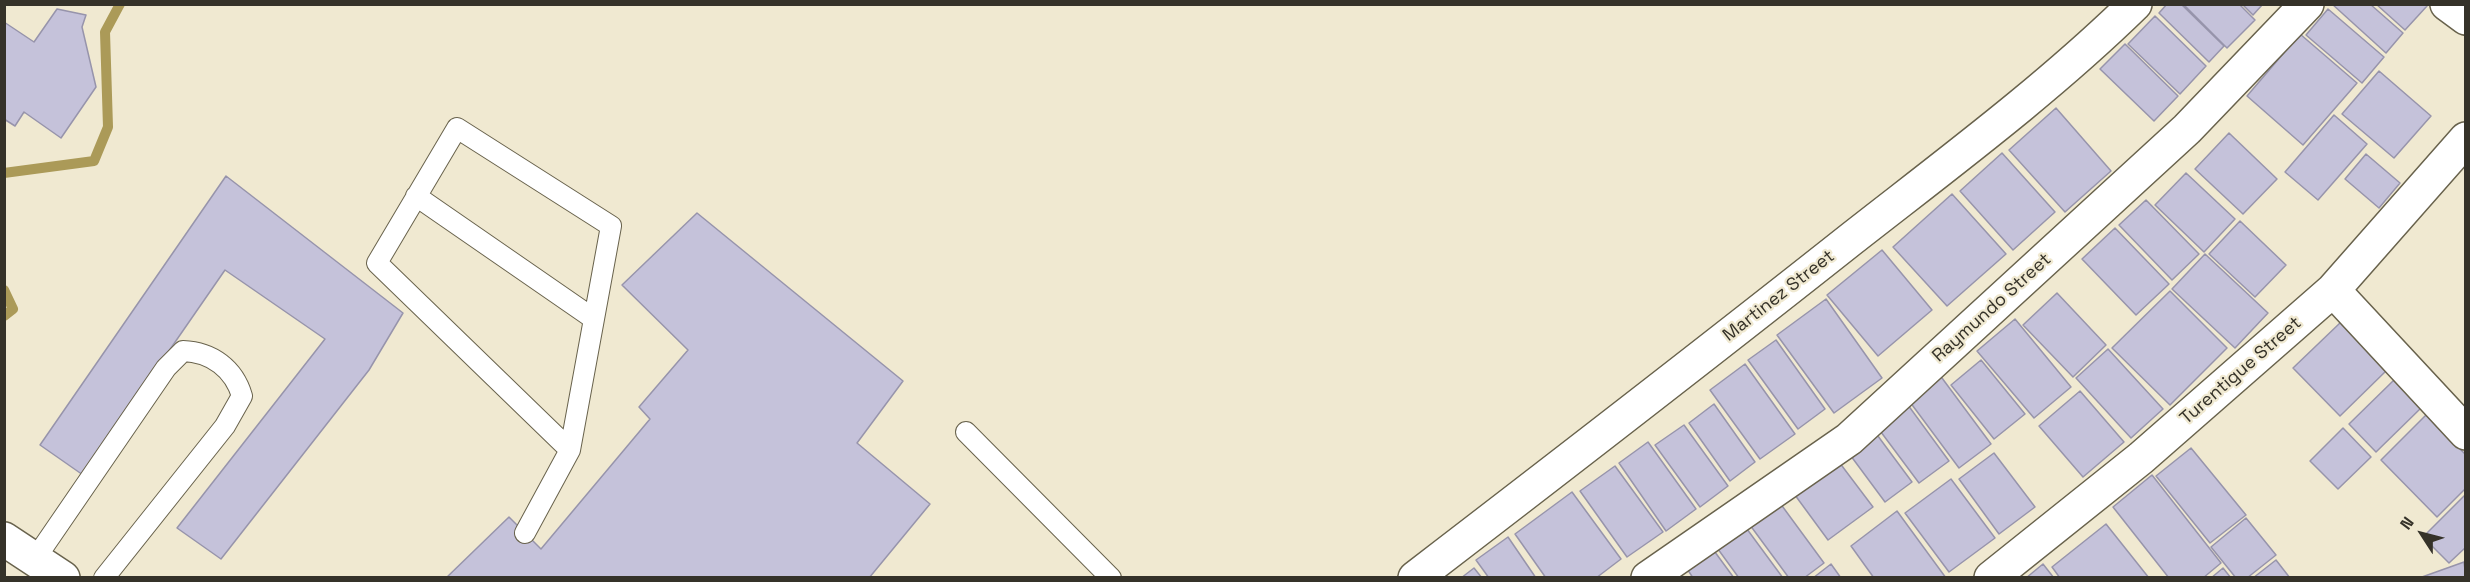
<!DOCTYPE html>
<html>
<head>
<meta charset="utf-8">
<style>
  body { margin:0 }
  #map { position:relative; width:2470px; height:582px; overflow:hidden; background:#f0e9d1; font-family:"Space Grotesk",sans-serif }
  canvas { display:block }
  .frame { position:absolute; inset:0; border:6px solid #353229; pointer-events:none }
  .north { position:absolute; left:2392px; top:504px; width:60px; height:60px; -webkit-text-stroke:4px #f0e9d1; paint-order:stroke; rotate:306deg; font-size:16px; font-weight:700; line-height:24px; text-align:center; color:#353229 }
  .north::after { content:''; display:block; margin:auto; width:21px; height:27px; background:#353229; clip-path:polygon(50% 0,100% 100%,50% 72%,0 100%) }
</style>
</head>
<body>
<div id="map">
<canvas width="2470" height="582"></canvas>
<div class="frame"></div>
<div class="north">N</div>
</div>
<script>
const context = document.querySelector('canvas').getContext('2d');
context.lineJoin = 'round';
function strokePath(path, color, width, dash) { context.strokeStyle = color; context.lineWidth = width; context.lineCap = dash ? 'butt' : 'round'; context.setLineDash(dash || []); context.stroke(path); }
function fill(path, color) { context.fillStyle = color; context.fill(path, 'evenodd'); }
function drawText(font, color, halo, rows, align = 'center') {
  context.font = font + ' "Space Grotesk",sans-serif'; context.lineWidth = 4.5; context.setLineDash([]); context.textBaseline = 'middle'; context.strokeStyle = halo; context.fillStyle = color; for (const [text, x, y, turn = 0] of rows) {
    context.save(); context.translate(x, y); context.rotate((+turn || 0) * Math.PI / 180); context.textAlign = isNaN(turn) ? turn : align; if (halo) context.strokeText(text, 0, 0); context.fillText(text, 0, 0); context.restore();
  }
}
const stream = new Path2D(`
  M4,173L94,161L108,127L105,32L120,4
  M4,290L13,309L4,316`);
const building = new Path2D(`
  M2167,4H2181L2224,46L2209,62L2159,13Z
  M2183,4H2239L2255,20L2227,48Z
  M2242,4H2263L2253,15Z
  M2332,4H2370L2403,33L2386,53Z
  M2376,4H2425L2427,6L2405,30Z
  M57,9L86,15L82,27L96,87L61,138L24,112L15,126L4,119V22L34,42Z
  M2328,9L2384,57L2362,83L2306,35Z
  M2155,16L2206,66L2180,94L2128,44Z
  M2300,34L2357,83L2303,145L2247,96Z
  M2125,44L2178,96L2154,121L2100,69Z
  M2379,71L2431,116L2394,158L2342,114Z
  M2056,108L2111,171L2065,212L2009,150Z
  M2334,115L2367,144L2318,200L2285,172Z
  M2229,133L2277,179L2243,214L2195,169Z
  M2002,153L2055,212L2013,250L1960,191Z
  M2366,154L2400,183L2379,208L2345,179Z
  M2186,173L2235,219L2204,252L2155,205Z
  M226,176L403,313L369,370L221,559L177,528L325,339L225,270L83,475L40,445Z
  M1952,194L2006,254L1947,306L1893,247Z
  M2146,200L2199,254L2172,280L2119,225Z
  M697,213L903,381L857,443L930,504L869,578H446L509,517L541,549L650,419L639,407L688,350L622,285Z
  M2240,221L2286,265L2255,297L2209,254Z
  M2115,228L2169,284L2136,315L2082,259Z
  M1882,250L1932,310L1878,356L1827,295Z
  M2205,254L2268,313L2235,348L2172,289Z
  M2170,291L2227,348L2170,405L2112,348Z
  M2057,293L2106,345L2073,377L2023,325Z
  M1826,299L1882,378L1834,413L1777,335Z
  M2015,319L2071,387L2034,418L1977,351Z
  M2341,322L2388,369L2340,416L2293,368Z
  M1776,340L1825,409L1798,429L1748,360Z
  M2108,349L2163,409L2131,438L2076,378Z
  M1981,360L2025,414L1994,439L1951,385Z
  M1745,364L1795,434L1760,459L1710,390Z
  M1939,374L1991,444L1959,468L1907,398Z
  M2394,380L2421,408L2376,452L2349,424Z
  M2080,391L2124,442L2083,477L2039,426Z
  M1905,401L1949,461L1919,483L1875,424Z
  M1714,404L1755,462L1730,481L1689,423Z
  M2426,415L2466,455V488L2437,517L2381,460Z
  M1684,425L1728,486L1700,507L1655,445Z
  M1872,428L1912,482L1885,502L1845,448Z
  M2343,428L2371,457L2338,489L2310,461Z
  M1648,442L1696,509L1666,531L1619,463Z
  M2191,448L2246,515L2210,543L2156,476Z
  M1994,453L2035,507L1999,534L1959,479Z
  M1836,458L1873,507L1828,540L1792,491Z
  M1615,466L1663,532L1627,557L1580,491Z
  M2152,475L2221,563L2203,578H2169L2113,507Z
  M1951,479L1995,538L1949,572L1905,513Z
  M1572,492L1621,559L1596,578H1546L1515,534Z
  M2466,494V547L2449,563L2423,537Z
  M1777,499L1824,563L1804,578H1789L1747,521Z
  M1897,511L1946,578H1874L1851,546Z
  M2246,518L2276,555L2247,578H2236L2211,547Z
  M2106,524L2149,578H2060L2052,567Z
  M1744,525L1783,578H1739L1715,545Z
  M1508,537L1536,578H1489L1476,560Z
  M1712,548L1734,578H1693L1686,567Z
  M2276,560L2290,578H2253Z
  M2464,562L2466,578H2422V577Z
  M1831,564L1841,578H1813Z
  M2043,564L2054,578H2026Z
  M1474,568L1482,578H1461Z
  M2223,568L2231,578H2211Z`);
const service = new Path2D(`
  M416,196L594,319
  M966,432L1111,578
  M525,533L570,450L611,226L457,128L377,263L570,450
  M35,559L166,368L183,351C212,352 234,369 242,396L225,426L104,578`);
const minor = new Path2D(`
  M2447,4L2466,18
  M1415,578C1561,466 1706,354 1850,240C1947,164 2047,90 2135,4
  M1648,578L1849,439L2187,129L2307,4`);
const tertiary = new Path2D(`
  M2333,290L2466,433
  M1991,578L2141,458L2333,290L2466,139`);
const primary = new Path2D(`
  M4,539L63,578`);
const streetNames = [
  ["Martinez Street",1779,296,-38],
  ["Raymundo Street",1992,308,-42],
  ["Turentigue Street",2241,371,-41]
];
strokePath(stream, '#ab9a58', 10);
fill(building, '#c5c2da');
strokePath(building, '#9794ab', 1.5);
strokePath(service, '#68624c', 22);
strokePath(minor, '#68624c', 36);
strokePath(tertiary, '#68624c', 36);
strokePath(primary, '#68624c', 36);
strokePath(service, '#fff', 20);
strokePath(minor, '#fff', 33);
strokePath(tertiary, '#fff', 33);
strokePath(primary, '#fff', 33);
drawText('18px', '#353229', '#f0e9d1', streetNames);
</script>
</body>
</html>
